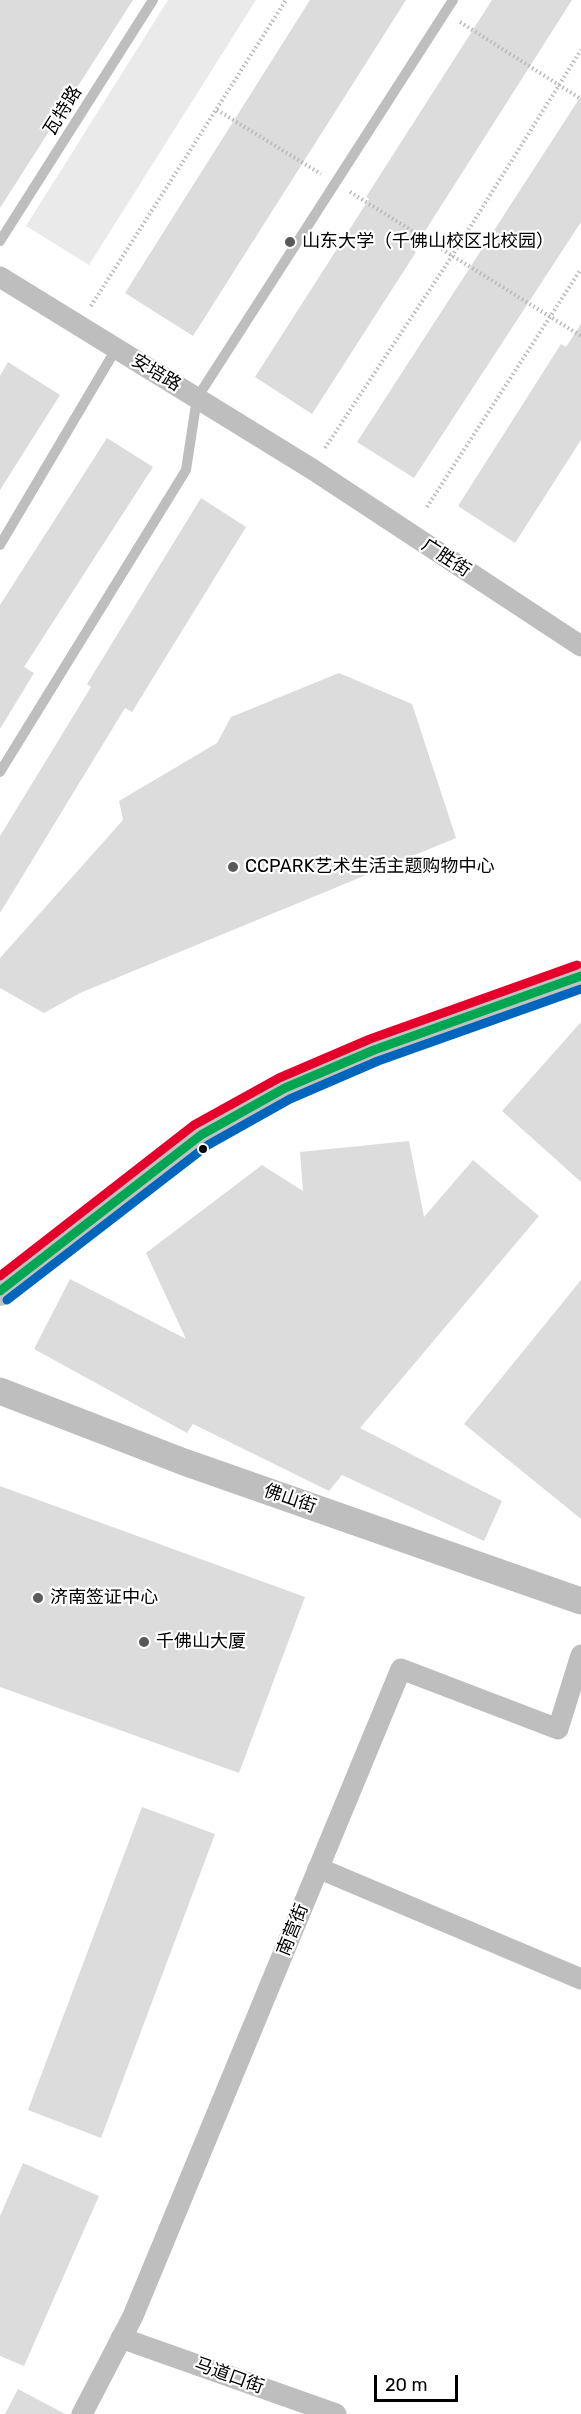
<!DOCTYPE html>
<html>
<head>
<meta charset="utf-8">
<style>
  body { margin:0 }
  #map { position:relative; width:581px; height:2414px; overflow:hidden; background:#fff; font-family:Rubik,sans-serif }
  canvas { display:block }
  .scale { position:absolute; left:374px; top:2375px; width:84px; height:27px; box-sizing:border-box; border:3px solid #000; border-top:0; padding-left:8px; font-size:18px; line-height:21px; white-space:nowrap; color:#000; -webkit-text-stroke:4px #fff; paint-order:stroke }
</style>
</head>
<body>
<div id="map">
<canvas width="581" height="2414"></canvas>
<div class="scale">20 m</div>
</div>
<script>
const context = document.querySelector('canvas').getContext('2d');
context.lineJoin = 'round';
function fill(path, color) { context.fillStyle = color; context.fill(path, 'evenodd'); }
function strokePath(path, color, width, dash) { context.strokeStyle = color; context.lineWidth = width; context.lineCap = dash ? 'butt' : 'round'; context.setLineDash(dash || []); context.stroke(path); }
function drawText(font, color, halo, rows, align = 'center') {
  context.font = font + ' Rubik,"Noto Sans SC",sans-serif'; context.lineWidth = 4.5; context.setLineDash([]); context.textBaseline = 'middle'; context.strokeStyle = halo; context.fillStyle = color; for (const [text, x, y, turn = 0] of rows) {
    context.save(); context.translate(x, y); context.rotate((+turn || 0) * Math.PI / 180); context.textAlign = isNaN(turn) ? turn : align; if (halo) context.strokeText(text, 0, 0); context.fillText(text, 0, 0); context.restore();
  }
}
const green = new Path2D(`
  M168,0H256L89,265L26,226Z`);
const building = new Path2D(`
  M0,0H133L0,208Z
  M310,0H406L193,336L125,293Z
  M492,0H572L413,250L416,252L312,414L255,377L369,199L366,197Z
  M581,96V222L414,478L357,442Z
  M581,324V440L515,543L458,506L561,344L566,347Z
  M8,362L60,395L0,490V376Z
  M107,438L153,467L24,667L34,673L0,729V605Z
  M201,498L246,527L132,712L125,708L0,913V836L91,687L87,684Z
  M339,673L412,704L456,838L80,993L44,1013L0,988V958L123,820L119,801L217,743L231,717Z
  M581,1022V1182L502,1111Z
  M409,1141L424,1217L473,1160L539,1216L360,1428L502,1501L484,1541L342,1475L329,1491L193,1424L187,1433L34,1349L70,1279L186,1339L146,1253L262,1165L303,1191L300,1152Z
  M581,1280V1519L464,1424Z
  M0,1486L305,1597L239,1773L0,1687Z
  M142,1807L215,1834L101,2138L28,2110Z
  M23,2163L99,2196L24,2366L0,2356V2216Z
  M18,2389L65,2414H5Z`);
const path = new Path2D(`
  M460,22L581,99
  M217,110L321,174
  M350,192L581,336
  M91,306L286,0
  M325,448L452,256L581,50
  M427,507L581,269`);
const service = new Path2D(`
  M0,241L153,0
  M0,545L116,349
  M0,772L186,470L197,398L453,0`);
const minor = new Path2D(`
  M0,277L312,469L581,646
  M318,1868L581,1979
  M121,2338L336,2414
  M82,2414L133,2316L401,1669L558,1729L581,1655`);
const tertiary = new Path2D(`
  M0,1391L184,1462L581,1601`);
const secondary = new Path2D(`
  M0,1291L201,1135L285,1088L374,1050L581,976`);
const bus1 = new Path2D(`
  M0,1291L201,1135L285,1088L374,1050L581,976`);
const bus2 = new Path2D(`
  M7,1300L208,1145L290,1099L378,1061L581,989`);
const bus3 = new Path2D(`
  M0,1276L194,1125L279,1078L370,1039L577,965`);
const markers = [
  [290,242,6,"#595959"],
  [233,867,6,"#595959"],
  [203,1149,5,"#000"],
  [38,1598,6,"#595959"],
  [144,1642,6,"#595959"]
];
const streetNames = [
  ["瓦特路",63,111,-58],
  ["安培路",156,373,31],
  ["广胜街",446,558,33],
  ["佛山街",290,1499,19],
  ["南营街",293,1930,-68],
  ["马道口街",229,2376,20]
];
const poiNames = [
  ["山东大学（千佛山校区北校园）",302,242],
  ["CCPARK艺术生活主题购物中心",245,867],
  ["济南签证中心",50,1598],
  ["千佛山大厦",156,1642]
];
fill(green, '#eaeaea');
fill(building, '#dcdcdc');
strokePath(path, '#b8b8b8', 4, [1.5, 3]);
strokePath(service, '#bebebe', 10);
strokePath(minor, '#bebebe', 21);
strokePath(tertiary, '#bebebe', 27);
strokePath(secondary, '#c1c1c1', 30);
strokePath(bus1, '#00a651', 9);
strokePath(bus2, '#0065bd', 9);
strokePath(bus3, '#e4002b', 9);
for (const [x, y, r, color] of markers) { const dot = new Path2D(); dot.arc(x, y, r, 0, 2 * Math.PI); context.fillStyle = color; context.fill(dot); strokePath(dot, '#fff', 2); }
drawText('18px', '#000', '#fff', streetNames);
drawText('18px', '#000', '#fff', poiNames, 'left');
</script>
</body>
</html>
